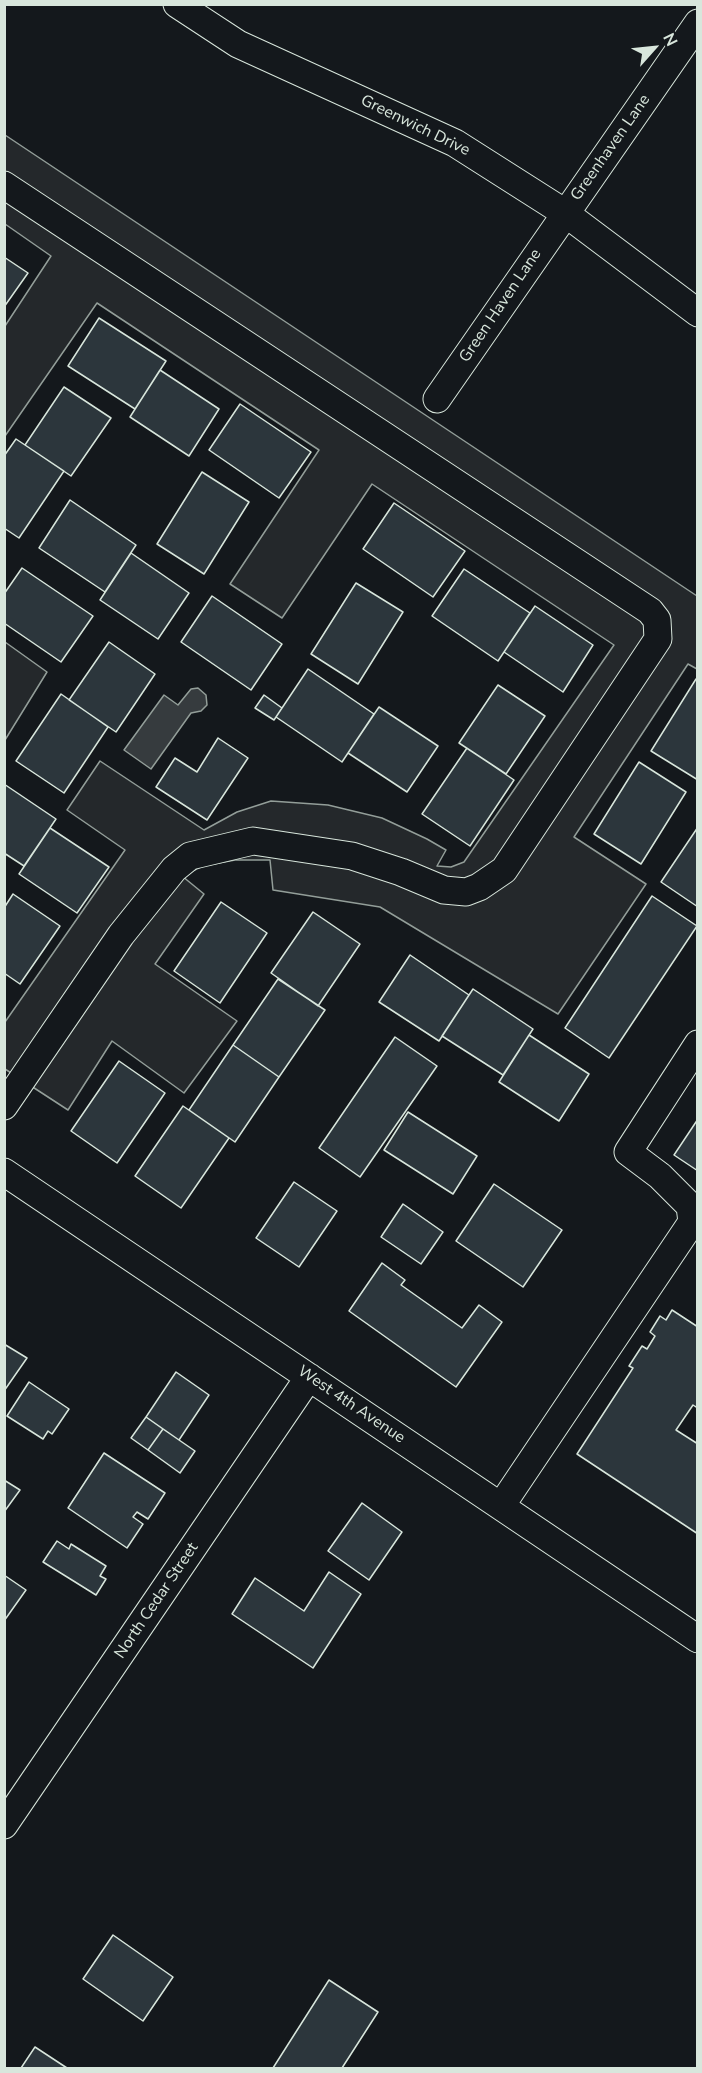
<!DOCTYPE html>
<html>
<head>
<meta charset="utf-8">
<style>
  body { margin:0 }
  #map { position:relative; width:702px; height:2073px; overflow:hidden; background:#14181c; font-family:"Nunito Sans",sans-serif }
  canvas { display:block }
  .frame { position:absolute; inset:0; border:6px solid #d8e6dc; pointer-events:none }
  .north { position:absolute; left:624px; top:18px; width:60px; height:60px; -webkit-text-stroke:4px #14181c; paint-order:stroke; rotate:63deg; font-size:16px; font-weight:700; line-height:24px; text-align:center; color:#d8e6dc }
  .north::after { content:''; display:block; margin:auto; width:21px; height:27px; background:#d8e6dc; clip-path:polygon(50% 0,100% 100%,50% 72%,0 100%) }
</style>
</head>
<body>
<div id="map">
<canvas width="702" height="2073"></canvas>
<div class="frame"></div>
<div class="north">N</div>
</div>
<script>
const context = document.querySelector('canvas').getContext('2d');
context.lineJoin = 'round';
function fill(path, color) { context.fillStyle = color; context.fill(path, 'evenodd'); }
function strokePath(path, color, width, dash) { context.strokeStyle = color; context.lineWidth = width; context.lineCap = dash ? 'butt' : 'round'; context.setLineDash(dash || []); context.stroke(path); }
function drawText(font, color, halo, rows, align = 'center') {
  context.font = font + ' "Nunito Sans",sans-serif'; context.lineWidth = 4.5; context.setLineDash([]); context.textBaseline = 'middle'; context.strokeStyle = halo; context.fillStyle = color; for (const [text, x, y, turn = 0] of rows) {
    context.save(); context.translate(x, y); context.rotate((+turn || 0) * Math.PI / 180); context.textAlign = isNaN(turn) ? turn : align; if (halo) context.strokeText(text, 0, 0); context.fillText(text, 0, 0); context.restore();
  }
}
const parking = new Path2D(`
  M5,135L697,596V669L688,664L574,837L646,884L558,1014L380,907L273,890L270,860H235L203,866L182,876L204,894L155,964L237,1021L184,1093L112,1041L68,1110L5,1069V1022L125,850L67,810L100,761L204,830L237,812L271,801L328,805L382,818L427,839L446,850L437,866L451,867L464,862L614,645L372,484L282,618L230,584L319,450L97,303L5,436V326L51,256L5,224Z
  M5,642L47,672L5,740Z`);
const water = new Path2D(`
  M198,688L206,695L207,705L201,711L191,713L151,769L124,750L164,695L178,705L191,689Z`);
const building = new Path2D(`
  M4,257L28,273L4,307Z
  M99,318L166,361L135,409L68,366Z
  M160,370L219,409L189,456L130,417Z
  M64,387L111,418L71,476L25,445Z
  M240,404L311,452L279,498L209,450Z
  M16,439L64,471L19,538L4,528V456Z
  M202,472L249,502L204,574L157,544Z
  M70,500L136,545L105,592L39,548Z
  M394,503L465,551L433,597L363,549Z
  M131,553L189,593L158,639L100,600Z
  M22,568L93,616L61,662L4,623V594Z
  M464,569L530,613L498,661L432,616Z
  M356,583L403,612L358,684L311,654Z
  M212,596L282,644L251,690L181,642Z
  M535,606L593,645L563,692L504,652Z
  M109,642L155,674L116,732L69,700Z
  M308,669L374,714L342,762L276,717Z
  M696,679L698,680V780L651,751Z
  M498,685L545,716L506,774L459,743Z
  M61,694L108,727L64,793L16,761Z
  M264,695L282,708L274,720L255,708Z
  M379,707L438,746L407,792L348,753Z
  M218,738L248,758L207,820L156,787L175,758L197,772Z
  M467,748L514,780L470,846L422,814Z
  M639,762L686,792L641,864L594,834Z
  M4,784L56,819L24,866L4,853Z
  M698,827V907L661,882Z
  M50,828L109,867L77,913L19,874Z
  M13,894L60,926L20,984L4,973V908Z
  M652,896L697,926L609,1058L565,1028Z
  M221,902L267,933L220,1003L174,971Z
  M313,912L360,944L318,1006L271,973Z
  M410,955L469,995L439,1041L379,1002Z
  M278,979L325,1010L279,1077L233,1045Z
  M473,989L533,1029L503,1075L442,1036Z
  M529,1035L589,1074L559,1121L499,1082Z
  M395,1037L437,1066L360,1177L319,1148Z
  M233,1045L279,1077L235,1142L189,1110Z
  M119,1061L165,1093L117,1163L71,1131Z
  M183,1106L229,1138L181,1208L135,1176Z
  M408,1112L477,1156L453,1194L384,1150Z
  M698,1119V1171L674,1155Z
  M294,1182L337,1211L299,1267L256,1238Z
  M494,1184L562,1230L523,1287L456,1241Z
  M403,1204L443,1232L421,1264L381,1237Z
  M382,1263L405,1280L401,1285L462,1328L479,1305L502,1322L456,1387L349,1311Z
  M672,1310L698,1327V1404L696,1407L693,1405L676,1430L698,1444V1534L577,1454L633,1368L629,1366L642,1346L647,1349L655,1336L650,1332L660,1316L666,1320Z
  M4,1344L27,1358L4,1391Z
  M176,1372L209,1395L179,1440L146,1417Z
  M29,1382L69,1409L52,1434L48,1431L43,1439L7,1416Z
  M146,1417L163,1429L148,1450L131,1438Z
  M163,1429L195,1451L180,1473L148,1450Z
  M104,1453L165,1493L148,1519L137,1512L133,1517L143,1524L127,1548L68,1508Z
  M4,1480L20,1490L4,1512Z
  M362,1503L402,1532L369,1580L328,1551Z
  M57,1541L69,1549L71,1544L106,1566L100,1576L106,1579L96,1595L43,1562Z
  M329,1572L361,1594L313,1668L232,1614L255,1578L304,1611Z
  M4,1575L26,1590L4,1621Z
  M113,1935L173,1977L143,2021L83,1979Z
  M329,1980L378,2012L342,2068H273Z
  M35,2047L67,2068H21Z`);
const minor = new Path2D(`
  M177,4L238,44L455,143L565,213L698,313
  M4,185L650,611L657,620L658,639L504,870L479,887L466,892L444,890L401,872L352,856L253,841L190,856L174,869L121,935L4,1106
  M437,399L698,23
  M4,1172L698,1639
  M501,1506L692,1222L690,1206L660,1176L628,1152L698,1044
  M4,1825L309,1377`);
const streetNames = [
  ["Greenwich Drive",415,126,26],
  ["Greenhaven Lane",611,148,-55],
  ["Green Haven Lane",501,306,-56],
  ["West 4th Avenue",351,1405,34],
  ["North Cedar Street",157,1601,-56]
];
fill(parking, '#24282b');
strokePath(parking, '#939e99', 1.5);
fill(water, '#363b3e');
strokePath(water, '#939e99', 1.5);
fill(building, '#2c363c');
strokePath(building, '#d8e6dc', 1.5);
strokePath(minor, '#d8e6dc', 29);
strokePath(minor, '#14181c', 27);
drawText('16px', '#d8e6dc', '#14181c', streetNames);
</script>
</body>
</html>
